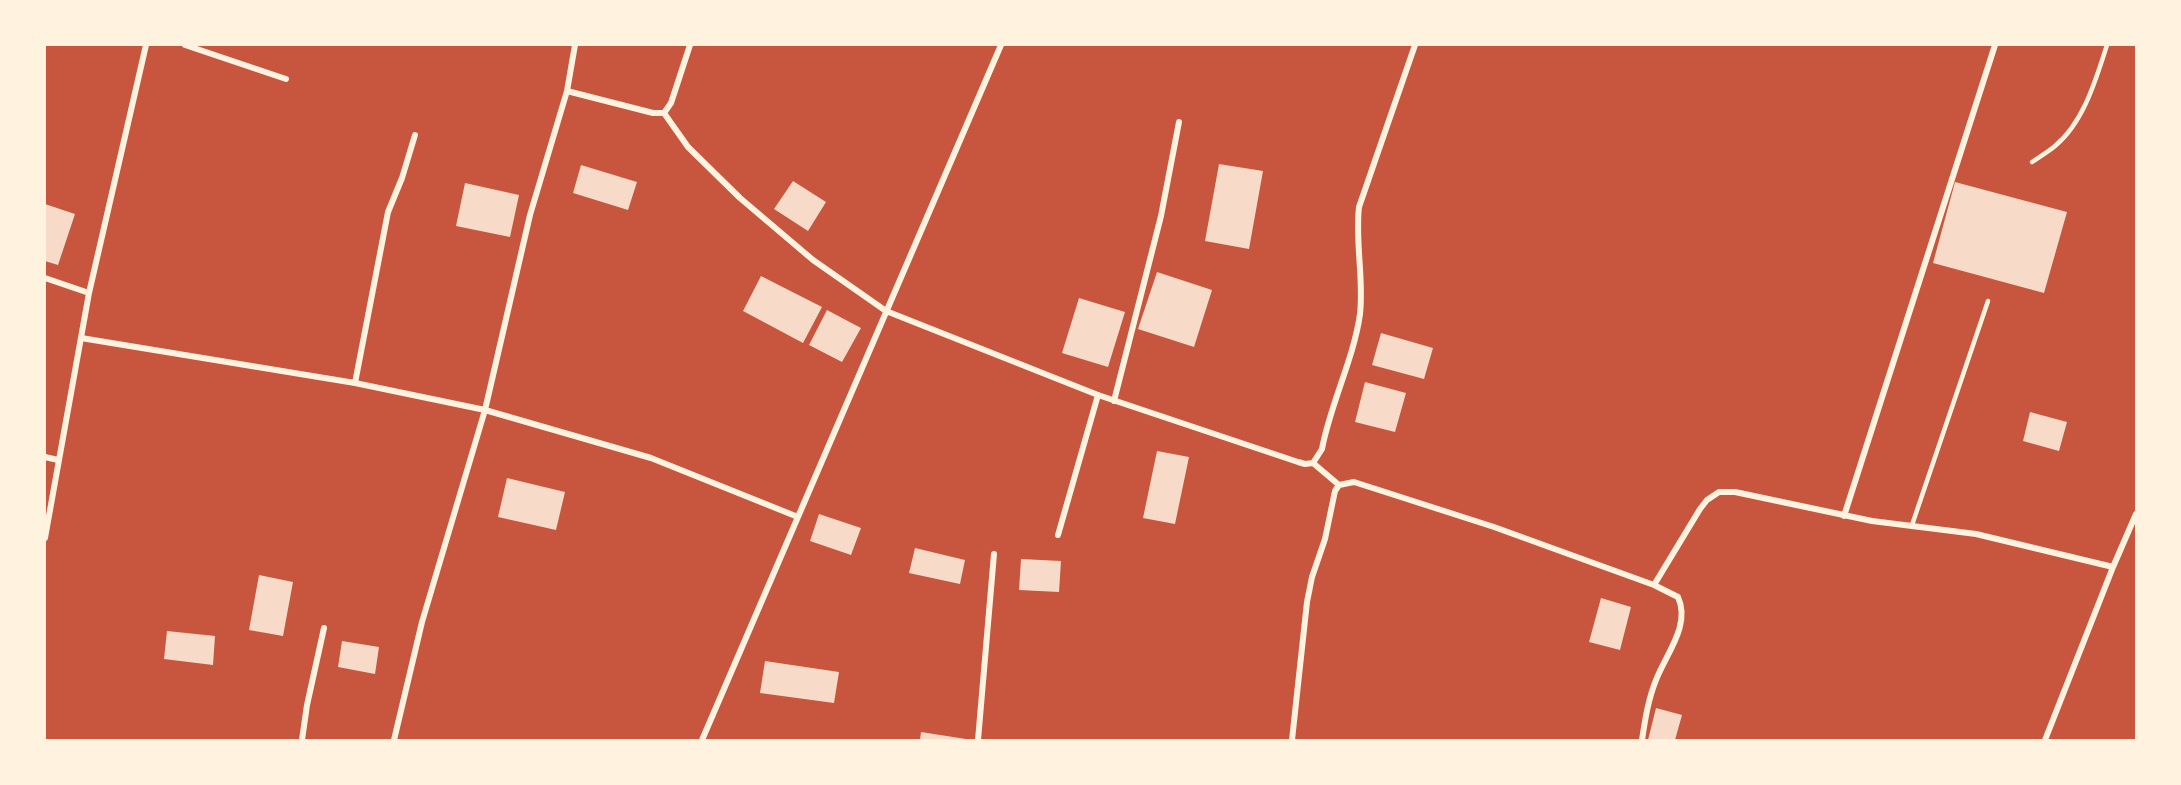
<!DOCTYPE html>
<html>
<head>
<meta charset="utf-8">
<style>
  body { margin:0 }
  #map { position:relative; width:2181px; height:785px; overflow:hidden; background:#c8553d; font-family:"Times New Roman",serif }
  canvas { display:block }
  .frame { position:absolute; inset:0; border:46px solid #fff3e0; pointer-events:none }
</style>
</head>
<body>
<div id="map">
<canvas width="2181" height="785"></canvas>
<div class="frame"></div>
</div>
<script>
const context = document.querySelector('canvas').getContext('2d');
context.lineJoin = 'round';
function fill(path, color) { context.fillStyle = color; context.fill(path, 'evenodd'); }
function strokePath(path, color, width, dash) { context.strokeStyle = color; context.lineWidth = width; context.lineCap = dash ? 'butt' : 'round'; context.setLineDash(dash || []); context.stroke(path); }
const building = new Path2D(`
  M1219,164L1263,171L1249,249L1205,241Z
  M581,165L637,182L628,210L573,193Z
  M793,181L826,202L808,231L774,209Z
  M1955,182L2067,212L2044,293L1933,263Z
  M465,183L519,195L510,237L456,226Z
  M45,204L75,214L58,265L45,261Z
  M1157,272L1212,290L1194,347L1138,329Z
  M761,276L822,307L803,343L743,311Z
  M1079,298L1125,312L1108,367L1062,353Z
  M827,310L861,328L842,362L809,345Z
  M1381,333L1433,348L1424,379L1372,365Z
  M1365,382L1406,393L1395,432L1355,422Z
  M2030,412L2067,422L2059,451L2023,441Z
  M1157,451L1189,457L1175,524L1143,518Z
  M507,478L565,492L556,530L498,517Z
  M819,514L861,528L851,555L810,541Z
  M915,548L965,560L960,584L909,573Z
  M1021,559L1061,561L1059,592L1019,590Z
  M259,575L293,582L283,636L249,630Z
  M1601,598L1631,607L1620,650L1589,642Z
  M167,631L215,636L213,665L164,659Z
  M342,641L379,647L375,674L338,667Z
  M765,661L839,672L834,703L760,693Z
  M1656,708L1682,715L1675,740H1648Z
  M921,732L966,739V740H920Z`);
const service = new Path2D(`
  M2032,162C2039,157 2048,152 2055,146C2084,122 2096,79 2107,45
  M1912,525L1988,301`);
const minor = new Path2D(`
  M185,45L286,79
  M567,91L653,113H664L671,103L690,45
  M664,113L688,147L740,198L813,260L886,311L1098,395L1298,462L1305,464L1313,463L1339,485L1354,482L1494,527L1654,585L1678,597C1691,625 1666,654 1656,680C1648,700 1645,720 1642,740
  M45,278L89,293
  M81,338L355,383L485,410L651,458L798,517
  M355,383L388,212L402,178L415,135
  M1114,401L1161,216L1179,122
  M45,457L58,460
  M1313,463L1322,449C1330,405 1354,358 1360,314C1364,279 1355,243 1359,207L1415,45
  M1844,516L1995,45
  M1058,535L1098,395
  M45,538L89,293L146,45
  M1654,585L1700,509L1707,500L1719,492H1735L1872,521L1976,534L2113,567
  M302,740L307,705L324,628
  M394,740L422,622L485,410L530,215L567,91L575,45
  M702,740L1001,45
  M978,740L994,554
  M1292,740L1307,602L1312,577L1325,539L1335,491L1339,485
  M2045,740L2113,567L2136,514`);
fill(building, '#f7dbc8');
strokePath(service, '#fff3e0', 4.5);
strokePath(minor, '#fff3e0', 6);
</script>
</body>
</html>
